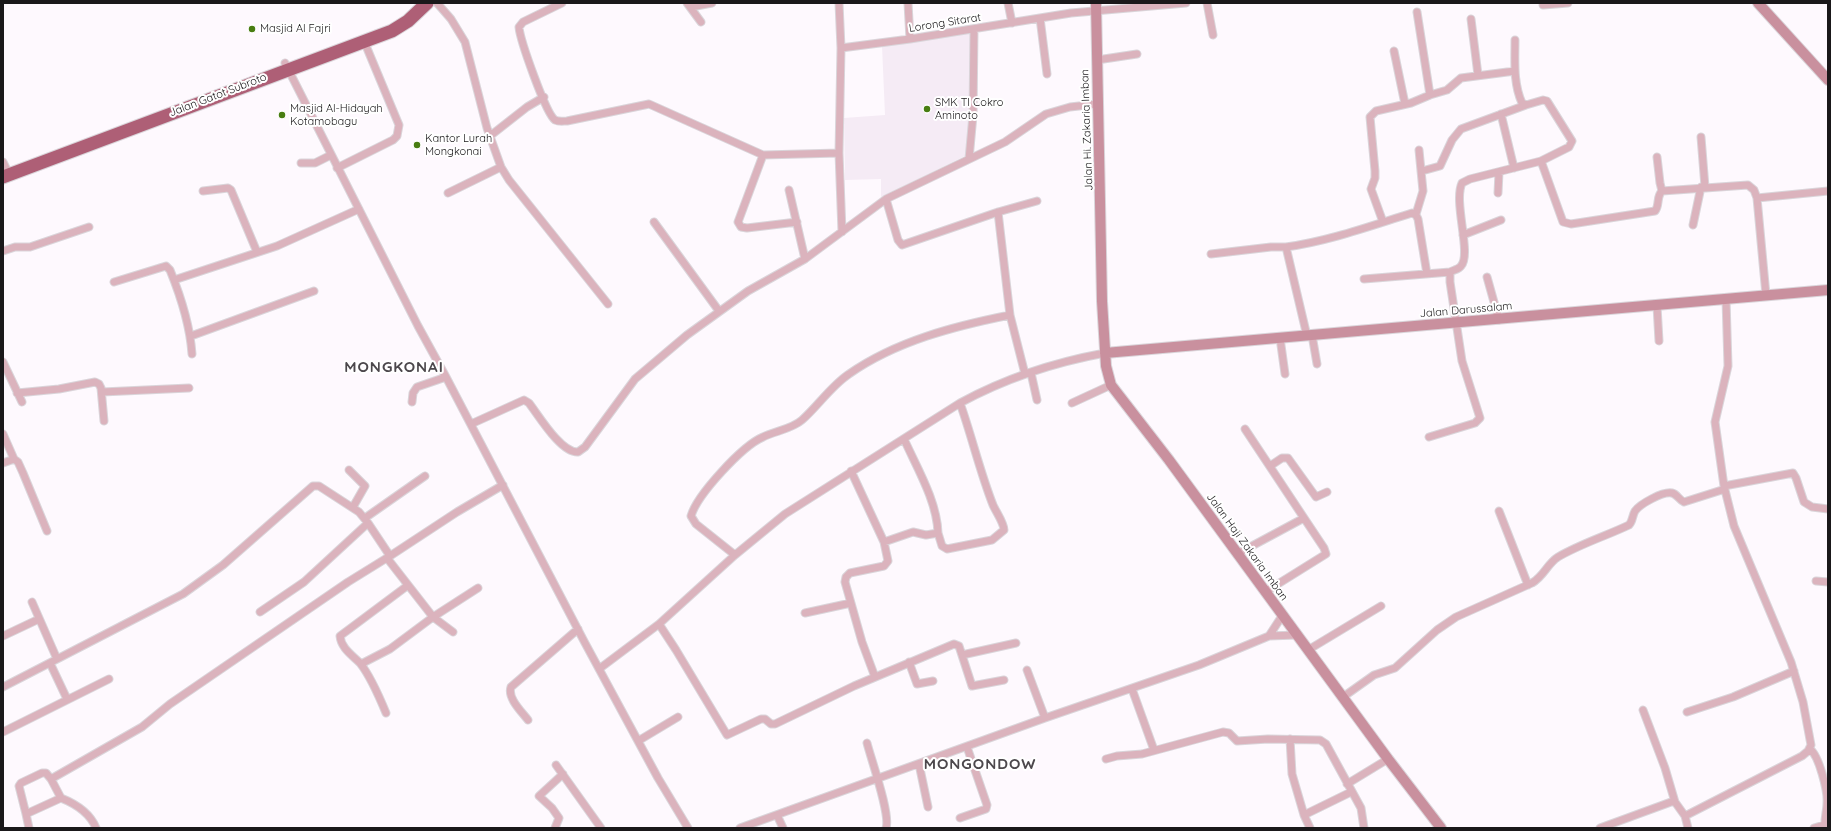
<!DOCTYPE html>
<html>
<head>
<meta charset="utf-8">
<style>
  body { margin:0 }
  #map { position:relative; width:1831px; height:831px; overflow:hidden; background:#fef9fe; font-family:Quicksand,sans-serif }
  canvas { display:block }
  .frame { position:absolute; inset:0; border:4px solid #1a181a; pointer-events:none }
</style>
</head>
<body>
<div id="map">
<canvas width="1831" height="831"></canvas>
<div class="frame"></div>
</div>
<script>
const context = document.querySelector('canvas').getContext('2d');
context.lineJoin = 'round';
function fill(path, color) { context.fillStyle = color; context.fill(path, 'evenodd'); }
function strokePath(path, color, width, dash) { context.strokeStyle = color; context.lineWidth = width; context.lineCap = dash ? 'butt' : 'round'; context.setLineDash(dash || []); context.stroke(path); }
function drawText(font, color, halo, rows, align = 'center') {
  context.font = font + ' Quicksand,sans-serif'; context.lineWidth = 4; context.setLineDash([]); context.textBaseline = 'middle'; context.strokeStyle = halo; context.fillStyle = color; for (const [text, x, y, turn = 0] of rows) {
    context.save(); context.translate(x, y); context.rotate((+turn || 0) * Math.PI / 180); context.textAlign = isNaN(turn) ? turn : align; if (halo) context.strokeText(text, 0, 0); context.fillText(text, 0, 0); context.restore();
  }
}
const built = new Path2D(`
  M974,32L967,155L881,197V179L845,180L844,118L885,115L882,46Z`);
const street = new Path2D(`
  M437,3L451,19L465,42L487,128L501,167L509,180L608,304
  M562,3L523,22L519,27C520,40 546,114 555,120C559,122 563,121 567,121L649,104L763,155L839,153
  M687,3L701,22
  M839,3L841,48L910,39L1071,13L1186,3
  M908,3L910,39
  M1008,3L1012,23
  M1207,3L1213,35
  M1543,5L1568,3
  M691,7L712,3
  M1417,12L1430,95L1447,90L1461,78L1515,71
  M1040,18L1047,74
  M1471,19L1478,75
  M1515,40C1515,61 1513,83 1522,103L1526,105L1543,100L1547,101L1572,141L1569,147L1541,161
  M841,48L839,153L842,232
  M1394,51L1405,104
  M1097,60L1137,54
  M285,63L418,326L446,377L585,643L658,778L688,828
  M1501,114L1514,168
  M490,136L527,107L544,97
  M1701,137L1705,187
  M763,155L738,222L741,227L747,228L797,222
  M1657,157L1660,183L1662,191
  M969,159L973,115L974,29
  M3,162L6,168
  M301,163H315L331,155
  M337,168L393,140L397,136L399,125L364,41
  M1422,171L1440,166L1452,140L1461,129L1526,105
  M789,190L805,259
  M203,191L228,188L231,190L257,252
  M448,193L501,167
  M1498,193L1499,172
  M886,199L898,240L902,245L998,212L1037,201
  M998,212L1010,315
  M1416,214L1423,191L1419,150
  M654,222L719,311
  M1383,222L1371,189L1375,178V171L1370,117L1376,111L1411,103L1430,95
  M1693,225L1701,187
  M1463,235L1501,220
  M3,251L15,247H30L89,227
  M1211,254L1271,247H1286
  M1487,277L1499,320
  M1364,279L1450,272
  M174,280L277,246L359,209
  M114,282L166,266L170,270C181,297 190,325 192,354
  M1766,295L1757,198L1828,191
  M1657,306L1659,341
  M1312,335L1317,364
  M191,336L314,291
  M1307,336L1286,247C1329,241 1370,226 1412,213L1416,215L1418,219L1427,274
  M1280,338L1285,374
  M3,362L22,402
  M1031,373L1037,400
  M102,392L189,388
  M17,393L59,389L95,382L99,384L101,388L104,421
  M412,402L413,393L417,387L446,377
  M1072,403L1111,385
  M471,424L524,400L529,403C539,416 561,453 578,452L585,447L635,379L687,335L748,291L805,259L886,199L1005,142L1046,114L1070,107L1097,104
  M3,434L14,459L18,462L23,473L47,531
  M1429,437L1475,423L1480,418L1462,361L1450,282V272C1454,270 1459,269 1461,266C1472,254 1453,202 1462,183L1470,179L1541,161L1563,222L1571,224L1655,211C1660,205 1656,197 1662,191L1748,185L1754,190L1757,198
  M904,439C917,468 937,501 938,533
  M3,463L14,459
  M1270,466L1282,458H1288L1316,497L1327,492
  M349,470L365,486L353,507
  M851,471L884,542L888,561L884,566L850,573L846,577L845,582L862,642L875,677
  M1724,486L1793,473L1796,478L1804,502L1812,507L1828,509
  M1499,511L1528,585
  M365,518L425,476
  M884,542L913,532L926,535L938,533L942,546L947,549L992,540L1004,530C1004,523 996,512 993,505C980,472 972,437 960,403
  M1237,554L1304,518L1245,429
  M735,555L696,524L691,516C697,495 742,446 763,437C775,431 792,429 802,420C818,406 831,386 849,374C896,341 955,326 1010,315L1025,374
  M387,558L433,617L453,632
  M1816,581L1828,582
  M1265,592L1326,554L1324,548L1304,518
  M32,602L57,659
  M260,612L304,582L368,523
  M805,613L851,603
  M659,624L676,650L727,735L761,719H765L771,724H775L854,686L954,644L959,646L972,686L1004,680
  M3,636L39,619
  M1269,636L1282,616
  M1308,650L1381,606
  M962,655L1016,643
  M909,662L917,684L933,681
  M50,663L67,699
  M361,664L390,649L433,617L478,588
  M599,669L659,624L735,555L785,514L960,403C1004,379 1056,362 1105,353
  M1027,670L1045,718
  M3,687L183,594L223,565L313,486H319L359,512L368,523L390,556L457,512L503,485
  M1132,689L1154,750
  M1343,697L1374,675L1395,668L1437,630L1456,617L1532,583C1544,576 1547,564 1558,557C1580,544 1606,536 1629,525C1633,521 1632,516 1635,511C1640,504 1663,491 1672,493C1677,494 1679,500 1684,502L1725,489
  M1643,710L1665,768L1675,802
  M1687,712L1733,697L1794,671
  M386,713C379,696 371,677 360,663C352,655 341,648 340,636L407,586
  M528,720C522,712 507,698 511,687L578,629
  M3,732L109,679
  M1290,739L1292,774L1304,815L1351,792
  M638,741L678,717
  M867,743C871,759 891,815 886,828
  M1810,749C1819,756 1828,791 1827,803C1827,811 1824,819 1825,828
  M1106,759L1117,756L1142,754L1223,732L1229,733L1237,741L1268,739L1320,740L1326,744L1361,808L1364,828
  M919,764L928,807
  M556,765L601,828
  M1347,784L1388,759
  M61,798L51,779L142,727L170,704L348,582L390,556
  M26,814L19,786L21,783L42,773H46L51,779
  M777,815L783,828
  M1304,815L1310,828
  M960,818L986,809L987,805L967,747
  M29,828L26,814L61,798C76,804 90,813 96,828
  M555,828L559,818L552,808L539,796L563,774
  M740,828L1045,718L1199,665L1269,636L1297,635
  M1600,828L1671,802H1675L1685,816
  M1688,828L1685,816L1802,756L1808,751L1811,745L1803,702L1791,662L1734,526L1724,486L1715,422L1728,366L1726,299
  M1814,828L1824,825`);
const secondary = new Path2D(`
  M1096,3L1102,301L1106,366L1111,385L1169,460L1388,759L1441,828
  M1758,3L1828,80
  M1105,353L1828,290`);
const highway = new Path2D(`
  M3,177L392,31L408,21L427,3`);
const markers = [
  [252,29,4,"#487d11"],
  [927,109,4,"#487d11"],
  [282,115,4,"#487d11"],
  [417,145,4,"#487d11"]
];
const streetNames = [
  ["Lorong Sitarat",945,23,-9],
  ["Jalan Gatot Subroto",218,95,-21],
  ["Jalan Hi. Zakaria Imban",1087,130,-92],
  ["Jalan Darussalam",1466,310,-5],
  ["Jalan Haji Zakaria Imban",1247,547,54]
];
const poiNames = [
  ["Masjid Al Fajri",260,29],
  ["SMK TI Cokro",935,103],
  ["Aminoto",935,116],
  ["Masjid Al-Hidayah",290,109],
  ["Kotamobagu",290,122],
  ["Kantor Lurah",425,139],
  ["Mongkonai",425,152]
];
const districtNames = [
  ["MONGKONAI",394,367],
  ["MONGONDOW",980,764]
];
fill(built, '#f5ebf5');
strokePath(street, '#dad5da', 9);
strokePath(secondary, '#dad5da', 12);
strokePath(highway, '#dad5da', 15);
strokePath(street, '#dbb3bd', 7);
strokePath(secondary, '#c9909e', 10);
strokePath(highway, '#ae5f76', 13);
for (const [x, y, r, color] of markers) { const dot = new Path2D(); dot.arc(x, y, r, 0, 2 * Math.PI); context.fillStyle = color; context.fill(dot); strokePath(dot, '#fff', 1.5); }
drawText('11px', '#1a181a', '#fff', streetNames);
drawText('11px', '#1a181a', '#fff', poiNames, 'left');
context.letterSpacing = '1px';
drawText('bold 15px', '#4c484c', '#fff', districtNames);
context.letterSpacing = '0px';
</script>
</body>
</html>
